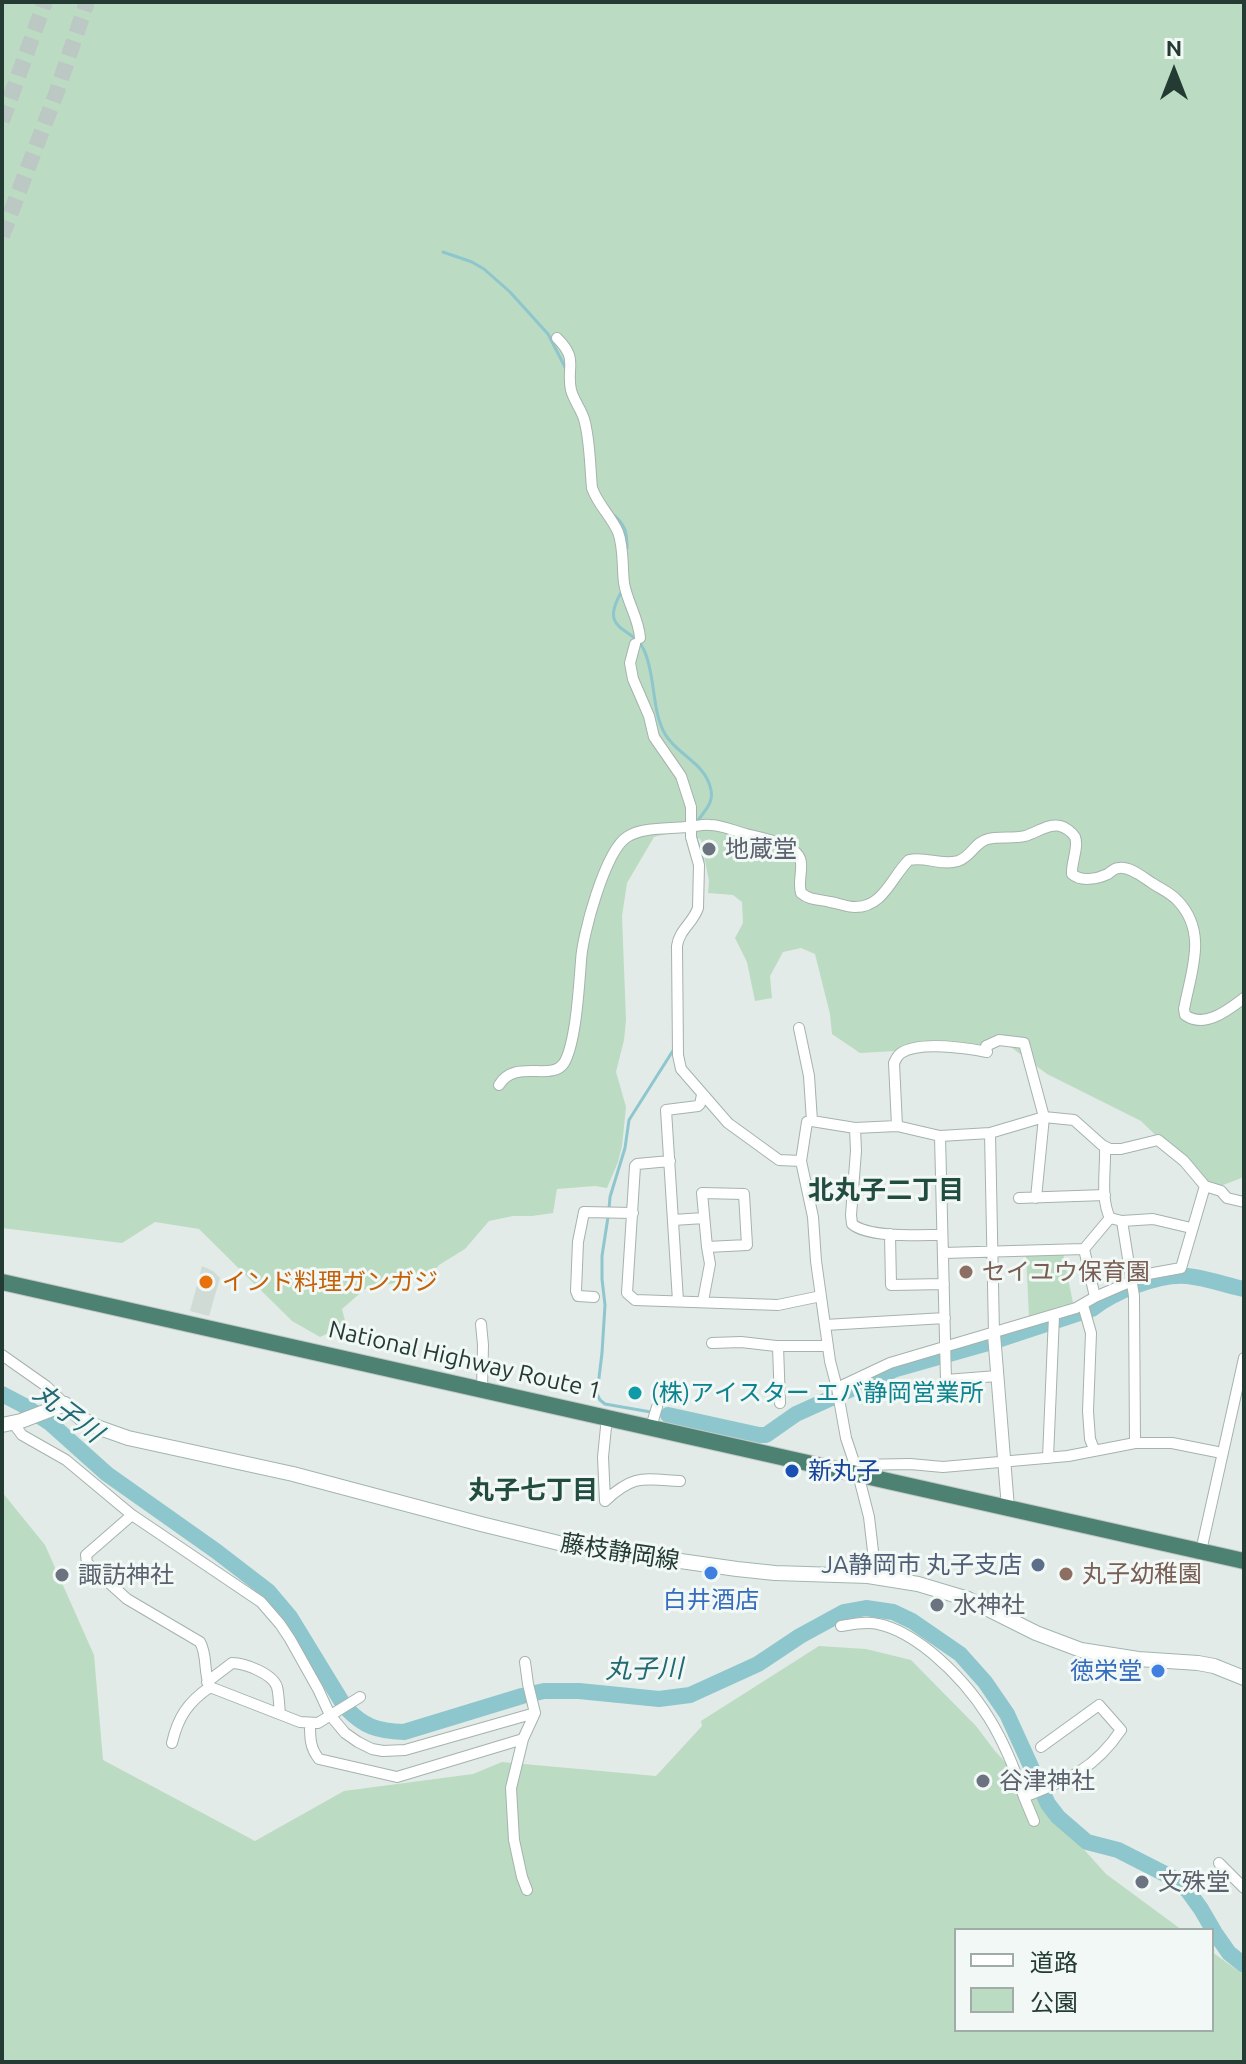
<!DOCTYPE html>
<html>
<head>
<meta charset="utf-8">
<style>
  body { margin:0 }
  #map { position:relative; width:1246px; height:2064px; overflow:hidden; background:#e2ebe7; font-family:Ubuntu,"Noto Sans JP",sans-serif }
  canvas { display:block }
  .frame { position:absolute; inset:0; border:4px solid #233b33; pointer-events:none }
  .legend { position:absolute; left:954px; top:1928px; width:260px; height:104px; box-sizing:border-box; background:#f2f8f5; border:2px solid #9faca7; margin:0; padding:10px 14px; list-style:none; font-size:24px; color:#233b33 }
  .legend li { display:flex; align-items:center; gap:16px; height:40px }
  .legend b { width:40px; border:2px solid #9faca7 }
  .north { position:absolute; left:1134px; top:32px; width:80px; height:80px; -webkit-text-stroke:6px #f2f8f5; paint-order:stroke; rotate:0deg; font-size:22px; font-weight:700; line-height:32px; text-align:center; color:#233b33 }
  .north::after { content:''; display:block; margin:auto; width:28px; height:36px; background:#233b33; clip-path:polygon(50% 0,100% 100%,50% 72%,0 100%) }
</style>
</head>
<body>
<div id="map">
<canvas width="1246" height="2064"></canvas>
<div class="frame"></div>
<ul class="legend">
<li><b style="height:10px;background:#fff"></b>道路</li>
<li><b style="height:22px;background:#bcdbc3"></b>公園</li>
</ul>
<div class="north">N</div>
</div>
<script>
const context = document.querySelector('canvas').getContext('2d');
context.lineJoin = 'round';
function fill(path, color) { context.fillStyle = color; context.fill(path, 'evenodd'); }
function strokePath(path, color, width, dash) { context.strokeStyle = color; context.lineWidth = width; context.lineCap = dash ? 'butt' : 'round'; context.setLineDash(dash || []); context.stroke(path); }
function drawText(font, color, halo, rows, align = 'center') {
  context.font = font + ' Ubuntu,"Noto Sans JP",sans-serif'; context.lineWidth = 6; context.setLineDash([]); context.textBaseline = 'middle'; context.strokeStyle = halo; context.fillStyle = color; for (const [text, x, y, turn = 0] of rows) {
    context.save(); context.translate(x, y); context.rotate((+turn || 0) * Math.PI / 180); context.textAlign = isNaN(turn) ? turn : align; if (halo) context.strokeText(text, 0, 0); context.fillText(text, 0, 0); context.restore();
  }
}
const built = new Path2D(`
  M202,1266L213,1271L220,1278L209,1316L190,1311Z`);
const green = new Path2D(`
  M2,2H1244V1177L1218,1187L1208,1183L1178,1157L1141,1121L1047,1074L996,1036L978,1045L930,1041L895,1051L860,1053L832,1034L830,1014L815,954L801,948L783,952L770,976L772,998L755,1001L747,962L735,938L743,923L742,902L733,895L708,893L709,881L701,840C683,829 673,833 654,837L627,883L622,916L626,1020L624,1040L616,1072L626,1107L622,1146L618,1162L607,1188L595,1186L557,1189L553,1213L532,1216H513L489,1221L465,1249L439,1265L429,1276L365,1289L342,1309L346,1325L320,1337L292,1321L199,1229L155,1222L122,1243L2,1228Z
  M1063,1253L1073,1303L1029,1316L1026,1255Z
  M2,1492L45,1545L94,1655L103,1760L255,1841L344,1791L473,1774L502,1762L656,1776L702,1726L701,1721L819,1646L866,1649L911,1660L976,1726L995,1751L1106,1874L1182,1930H956V2030H1212V1952L1244,1975V2062H2Z`);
const stream = new Path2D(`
  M443,252L472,262L484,269L510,292L548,334L566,369
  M615,516C626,526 627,534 627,548
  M622,591C597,633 634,626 644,650C656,676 651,709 665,734C677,755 706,763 711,790C714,804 703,812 697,822
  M696,838L703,861
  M609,1209L610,1197L625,1148L629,1120L674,1049
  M608,1217L602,1256V1279L605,1305L602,1353L597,1394L600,1400L605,1404L668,1415`);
const river = new Path2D(`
  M1001,1339L1092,1309C1113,1292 1160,1273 1187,1276C1206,1278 1226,1285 1244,1289
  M2,1394L23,1405L50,1423L107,1474L216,1551L268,1591L290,1617L345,1707C364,1727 377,1731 404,1732L522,1696L544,1691H579L659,1699L690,1695L758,1664L800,1636L844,1612L866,1608L893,1612L912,1621L960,1654L985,1682L1007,1714L1048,1804L1058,1817L1087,1842L1118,1850L1173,1878L1188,1891L1201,1909L1215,1933L1229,1953L1244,1965
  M668,1415L759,1435H766L796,1414L896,1369L988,1343`);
const trunkTunnel = new Path2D(`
  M2,121L45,2
  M2,236L56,94L87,2`);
const minor = new Path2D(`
  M557,338C579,360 566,366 571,390C574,401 581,409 584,419C590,439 590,467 592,488C598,505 611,516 618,532C624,548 622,567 624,583C627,602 639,619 640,638
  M635,644L630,663L633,679L649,716L654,737L681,776L691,807V837L699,865L698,908C693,923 679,930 677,946L678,1055L681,1069L728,1123L779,1160L801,1161
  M799,1028L809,1076L812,1121
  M499,1085C515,1058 552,1082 564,1063C576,1043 579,986 581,961C582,936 605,851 627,837C642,827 668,829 686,827C694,827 702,824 710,825C722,825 734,831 746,834C761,838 800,844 801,863C802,874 798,882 801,893C811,901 819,899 830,902C838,903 846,907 855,907C884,907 892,876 909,860C926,856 940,866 958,861C971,857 975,842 988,839C999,836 1013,839 1025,836C1036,833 1049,823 1060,826C1065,827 1072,832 1075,837C1079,847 1071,863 1072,874C1081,882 1097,879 1108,874C1112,871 1114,868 1119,868C1130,866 1144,878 1152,883C1161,889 1171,893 1178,901C1208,933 1191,971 1184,1009L1185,1015C1205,1029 1228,1010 1244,998
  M897,1126L894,1063C896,1059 897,1056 901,1053C920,1041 966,1048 987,1052L986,1046L999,1040L1024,1043L1044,1117L1036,1198
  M855,1128L856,1151L851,1215L852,1224C869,1238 919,1235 942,1235
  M990,1133L994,1334
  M940,1136L946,1380L997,1376
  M1105,1147C1106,1169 1100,1198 1110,1218L1122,1221L1153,1219L1191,1228
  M670,1161L637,1164L635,1166L627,1293L635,1300L778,1305L821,1296
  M702,1193L744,1194L747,1245L707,1247Z
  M1019,1198L1105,1195
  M673,1220L704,1218
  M1122,1221L1134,1296L1135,1443
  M890,1234L891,1285L944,1284
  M1084,1249L1095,1297
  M943,1253L1084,1249L1110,1218
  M594,1297L578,1296L576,1291L578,1242L584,1212L633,1213
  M678,1301L666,1110L698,1106L700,1104L702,1095
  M703,1301L710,1264L707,1247
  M1083,1305L1091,1333L1088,1411L1090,1439L1094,1449
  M481,1324L483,1345L482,1389
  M825,1325L945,1318
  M712,1343L741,1342L776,1346H828
  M778,1346L780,1403
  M2,1355L46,1386L65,1404
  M837,1388L890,1363L1076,1308L1095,1297L1148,1274L1181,1268L1205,1186
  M607,1417L603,1457L605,1501C634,1474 643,1479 680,1481
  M13,1423L22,1435L66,1460L132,1515L261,1602L280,1624L290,1639L318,1689L330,1715L345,1733L358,1742L372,1749L383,1751L405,1750L535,1713
  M651,1427L657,1407
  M1048,1458L1054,1316
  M855,1465L910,1464L943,1467L1068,1456L1135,1443H1172L1222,1453
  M132,1515L86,1555L87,1563L127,1599L200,1642C208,1656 203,1673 210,1687L300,1722L318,1723L360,1697
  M1201,1551L1244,1358
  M876,1577L869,1517L858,1474L846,1438L837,1388L830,1361L816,1261L813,1217L801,1161L807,1122L812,1121L855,1128L897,1126L940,1136L990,1133L1044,1117L1074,1120L1102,1145L1110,1149H1121L1158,1140L1184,1161L1205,1186L1221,1191L1227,1198L1244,1202
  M841,1626C853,1624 866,1621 878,1624C898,1628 916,1640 932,1653C980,1693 1005,1738 1024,1797
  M525,1662L528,1684L535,1713L523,1739L511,1788L514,1840L522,1877L527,1890
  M207,1682L232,1663C245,1663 273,1674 277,1687C279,1695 279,1705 280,1714
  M310,1724C310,1738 310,1748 319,1759L397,1777L523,1739
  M172,1743C178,1717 188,1702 210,1687
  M1034,1821L1024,1797C1067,1780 1094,1770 1121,1730L1099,1705L1041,1747
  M1219,1863L1244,1888`);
const tertiary = new Path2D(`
  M994,1334L1008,1508`);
const secondary = new Path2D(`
  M2,1425L21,1421L65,1404L82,1419L97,1427L128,1438L293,1474L481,1524L567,1545L737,1569L775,1573L868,1576L918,1584L968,1599L1036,1633L1081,1650L1138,1659L1198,1663L1214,1666L1244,1678`);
const trunk = new Path2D(`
  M2,1282L1244,1561`);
const markers = [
  [709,849,8,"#6b7280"],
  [966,1272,8,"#8d6e63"],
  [206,1282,8,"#e8710a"],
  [635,1393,8,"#0f9aa8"],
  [792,1471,8,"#1a4fb4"],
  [1038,1565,8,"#5c6f8a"],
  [711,1573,8,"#3f7fe0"],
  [1066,1574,8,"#8d6e63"],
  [62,1575,8,"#6b7280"],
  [937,1605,8,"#6b7280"],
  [1158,1671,8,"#3f7fe0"],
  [983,1781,8,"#6b7280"],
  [1142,1882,8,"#6b7280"]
];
const worshipNames = [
  ["地蔵堂",725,849],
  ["諏訪神社",78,1575],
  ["水神社",953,1605],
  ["谷津神社",999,1781],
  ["文殊堂",1158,1882]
];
const educationNames = [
  ["セイユウ保育園",982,1272],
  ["丸子幼稚園",1082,1574]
];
const foodNames = [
  ["インド料理ガンガジ",222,1282]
];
const streetNames = [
  ["National Highway Route 1",465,1360,13],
  ["藤枝静岡線",620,1552,9]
];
const cultureNames = [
  ["(株)アイスター エバ静岡営業所",651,1393]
];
const transitNames = [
  ["新丸子",808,1471]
];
const serviceNames = [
  ["JA静岡市 丸子支店",1022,1565]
];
const shopNames = [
  ["白井酒店",711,1600],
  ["徳栄堂",1142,1671,"right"]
];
const neighbourhoodNames = [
  ["北丸子二丁目",886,1190],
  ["丸子七丁目",533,1490]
];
const waterNames = [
  ["丸子川",68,1413,37],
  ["丸子川",644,1669,-1]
];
fill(built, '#d0dbd5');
fill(green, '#bcdbc3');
strokePath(stream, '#8ec6cd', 3);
strokePath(river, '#8ec6cd', 16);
strokePath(trunkTunnel, '#bcc8c3', 16, [16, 8]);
strokePath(minor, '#a5b3ad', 12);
strokePath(tertiary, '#a5b3ad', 14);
strokePath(secondary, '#a1b6ae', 16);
strokePath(trunk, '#c1c8c6', 18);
strokePath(minor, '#fff', 10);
strokePath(tertiary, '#fff', 12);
strokePath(secondary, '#fff', 14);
strokePath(trunk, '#4d8273', 16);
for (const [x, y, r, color] of markers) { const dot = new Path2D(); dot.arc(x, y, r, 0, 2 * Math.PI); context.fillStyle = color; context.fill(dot); strokePath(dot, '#f2f8f5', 3); }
drawText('24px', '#5b616d', '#f2f8f5', worshipNames, 'left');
drawText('24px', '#785e54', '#f2f8f5', educationNames, 'left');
drawText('24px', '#c56008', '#f2f8f5', foodNames, 'left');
drawText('24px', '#233b33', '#f2f8f5', streetNames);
drawText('24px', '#0d838f', '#f2f8f5', cultureNames, 'left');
drawText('24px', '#164399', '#f2f8f5', transitNames, 'left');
drawText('24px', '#4e5e75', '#f2f8f5', serviceNames, 'right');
drawText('24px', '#366cbe', '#f2f8f5', shopNames);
drawText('bold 26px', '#214c3f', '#f2f8f5', neighbourhoodNames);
drawText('italic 26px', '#216973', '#f2f8f5', waterNames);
</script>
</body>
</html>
